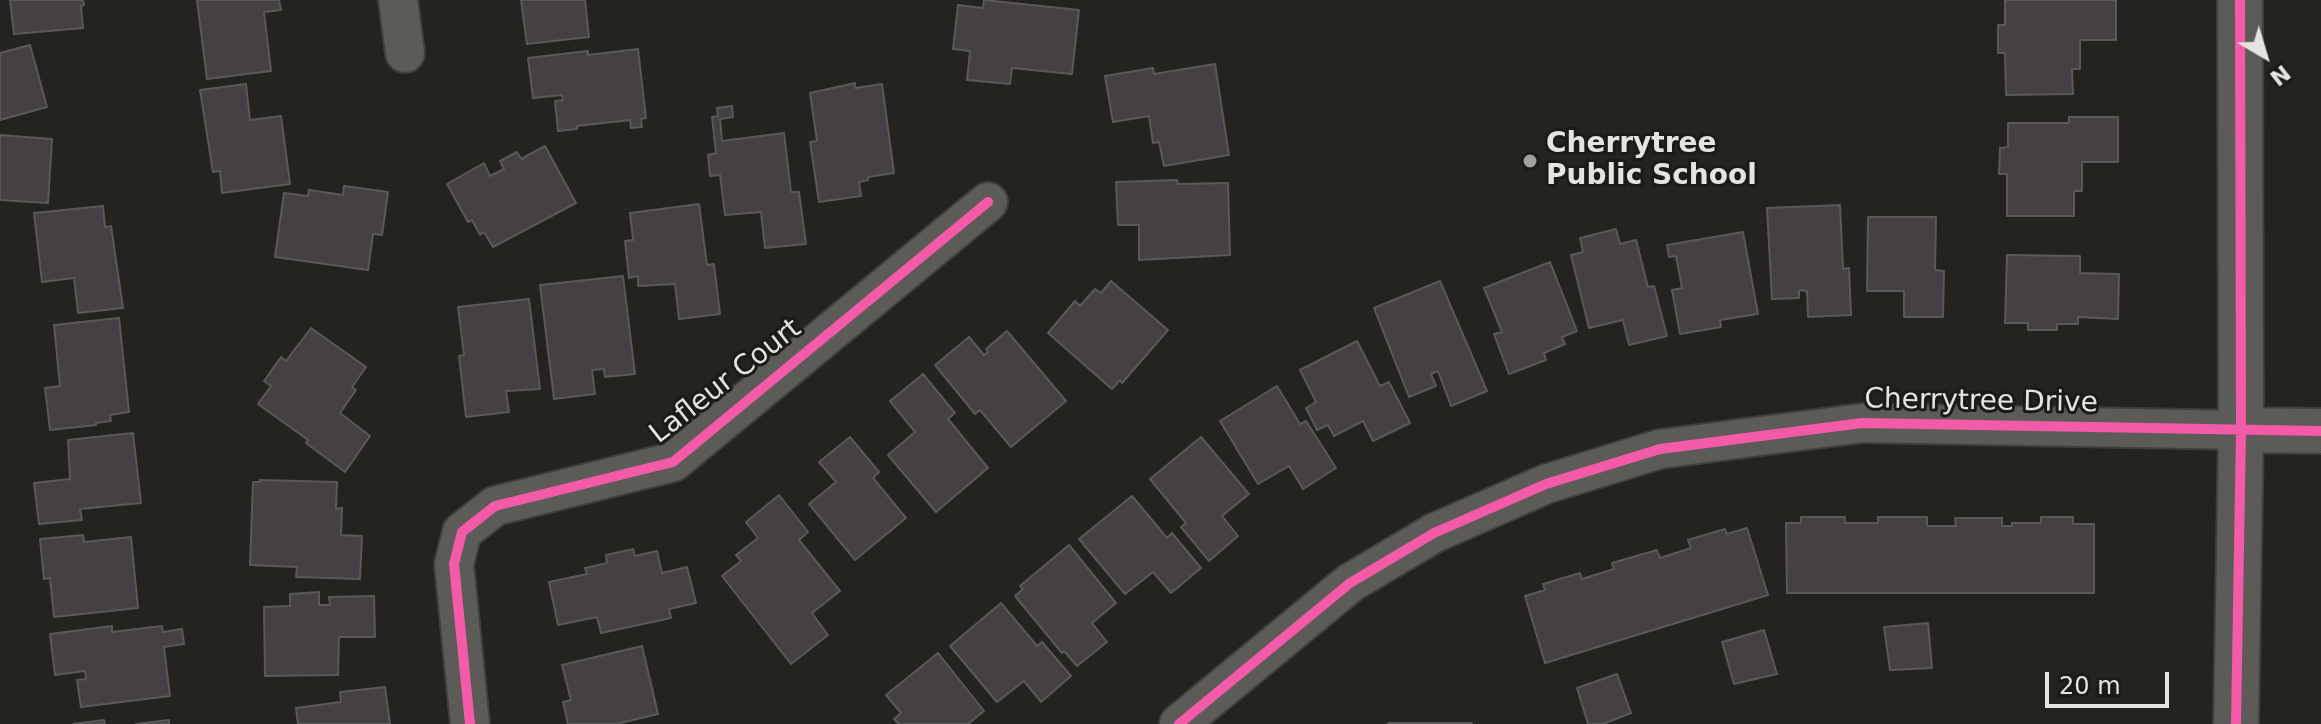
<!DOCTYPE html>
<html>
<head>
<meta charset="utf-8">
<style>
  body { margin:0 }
  #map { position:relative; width:2321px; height:724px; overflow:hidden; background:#252320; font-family:"DejaVu Sans",sans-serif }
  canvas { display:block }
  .north { position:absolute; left:2225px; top:16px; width:80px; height:80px; -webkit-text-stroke:6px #1d1b15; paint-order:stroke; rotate:142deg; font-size:22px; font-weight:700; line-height:32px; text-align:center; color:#e6e4e0 }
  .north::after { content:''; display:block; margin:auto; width:28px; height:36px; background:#e6e4e0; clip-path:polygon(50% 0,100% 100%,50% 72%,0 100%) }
  .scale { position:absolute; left:2045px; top:672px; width:124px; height:36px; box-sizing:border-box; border:4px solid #e6e4e0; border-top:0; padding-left:10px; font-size:24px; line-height:28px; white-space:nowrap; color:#e6e4e0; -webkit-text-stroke:6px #1d1b15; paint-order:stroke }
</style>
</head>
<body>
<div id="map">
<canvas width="2321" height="724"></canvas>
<div class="north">N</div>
<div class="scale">20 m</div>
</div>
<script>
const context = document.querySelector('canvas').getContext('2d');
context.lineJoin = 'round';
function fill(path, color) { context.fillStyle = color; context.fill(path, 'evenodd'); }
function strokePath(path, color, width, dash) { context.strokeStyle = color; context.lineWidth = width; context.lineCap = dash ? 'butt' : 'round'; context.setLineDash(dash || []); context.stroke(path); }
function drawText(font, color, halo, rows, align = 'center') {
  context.font = font + ' "DejaVu Sans",sans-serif'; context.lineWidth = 6; context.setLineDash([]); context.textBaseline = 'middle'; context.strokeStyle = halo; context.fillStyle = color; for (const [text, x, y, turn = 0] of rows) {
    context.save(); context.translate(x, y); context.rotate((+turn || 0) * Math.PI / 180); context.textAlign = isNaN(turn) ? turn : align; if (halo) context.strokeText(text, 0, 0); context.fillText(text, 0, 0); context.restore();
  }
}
const building = new Path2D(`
  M10,0H83L84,5L81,6L83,28L14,34Z
  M197,0H279L281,10L264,12L271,71L207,79Z
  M521,0H585L589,37L527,44Z
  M984,0L1079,10L1072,74L1012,68L1010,84L967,80L970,51L953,49L958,5L983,8Z
  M2005,0H2116V40H2080V69H2072L2073,94L2006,95L2005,53H1998V25H2005Z
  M30,45L47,107L0,120V53Z
  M638,49L646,118L641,119L642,127L631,128L630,120L577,126V129L558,131L555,101L563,100L562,95L533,98L528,58L588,51V55Z
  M1215,64L1229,155L1164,166L1159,142L1153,143L1149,116L1113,122L1105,76L1153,68L1154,74Z
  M855,83V88L882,84L894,173L868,177V180L859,182L861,196L819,202L810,142L817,141L810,93Z
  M246,84L250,120L281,116L290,184L222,193L220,171L213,172L200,90Z
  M732,106L733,117L720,119L722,141L784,133L791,192H799L806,244L765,248L761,212L725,215L720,175L710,176L708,155L716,153L712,117L718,116L717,108Z
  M2069,117H2118V162H2082V191H2074V216H2007V174H1999L2000,148L2008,147V123H2069Z
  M0,135L52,139L48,203L0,200Z
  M545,146L576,203L493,247L484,232L480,235L472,220L468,222L447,184L484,163L490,176L504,169L500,161L517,152L521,159Z
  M1177,180L1178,184L1228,183L1230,255L1139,260V225H1118L1116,182Z
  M344,186L388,192L382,235L373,234L368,270L275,257L284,193L308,196L309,190L343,195Z
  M699,204L707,265L714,264L720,314L679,319L675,284L638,286V276L629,278L625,241L633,240L630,213Z
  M1840,205L1843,269L1849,268L1851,315L1808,317L1807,291L1799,290V298L1772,299L1767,208Z
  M103,206L105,227L111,226L123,308L78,313L74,278L42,282L34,213Z
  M1868,217H1936L1935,270L1944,271L1943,317H1904V291H1867Z
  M1616,229L1620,244L1636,240L1648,287L1654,286L1667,336L1629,345L1623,320L1589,328L1571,255L1583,252L1580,238Z
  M1743,232L1758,314L1720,320L1721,327L1680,334L1672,290L1682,288L1676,256L1669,257L1667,245Z
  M2007,255L2080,256V273L2119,274L2118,319L2078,317V324H2057V330H2028V323H2005Z
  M1550,262L1577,331L1562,337L1565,344L1544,353L1546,360L1509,374L1494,334L1502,332L1484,288Z
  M623,276L635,374L605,377L604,369L592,370L595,394L554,399L540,285Z
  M1111,281L1168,330L1122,383L1120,380L1112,389L1048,333L1075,301L1080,306L1095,289L1101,293Z
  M1440,281L1487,391L1451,406L1438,371L1431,374L1436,386L1409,397L1374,308Z
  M529,299L540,389L506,391L509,412L466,417L459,356L464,355L458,307Z
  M119,318L129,412L110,415L111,421L96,423V425L50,430L45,388L60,386L54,325Z
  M311,328L366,367L352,387L356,390L340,413L370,436L345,472L306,443L308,440L258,404L271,386L264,381L281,357L286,361Z
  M1007,331L1066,401L1011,447L980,410L975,414L935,365L969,337L984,355L988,352L986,349Z
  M1357,341L1380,386L1389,382L1410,423L1373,441L1363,421L1334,436L1328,425L1317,430L1306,408L1316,402L1300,370Z
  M923,374L955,413L948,419L988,468L936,512L888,455L915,432L890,401Z
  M1277,386L1300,424L1306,421L1336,468L1303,489L1289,466L1258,484L1220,421Z
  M133,433L141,503L80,509L82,520L39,524L34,483L70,479L68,440Z
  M850,437L879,472L873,478L906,518L855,560L809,504L836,482L819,462Z
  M1201,437L1249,494L1222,516L1238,536L1209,561L1181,527L1186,523L1150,479Z
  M260,480L337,482L336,509L342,508L341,535L362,536L360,579L296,577L297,567L250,565L253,482H260Z
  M779,495L808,532L799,540L840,591L812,613L828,635L791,664L722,576L741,561L736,555L758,538L746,522Z
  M1132,496L1167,538L1172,533L1201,568L1171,593L1153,572L1125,594L1079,539Z
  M1801,517H1845V523H1878V517H1927V526H1956L1955,518H2002V526H2012V523H2041V517H2073V524H2094V593H1787L1786,523H1801Z
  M1747,528L1768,595L1545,663L1525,596L1545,590L1543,584L1580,573L1582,579L1614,569L1612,563L1657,550L1660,558L1691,548L1688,540L1725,529L1727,534Z
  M83,535L84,542L131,537L138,608L54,617L50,578L44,579L40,539Z
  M1069,545L1116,603L1092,623L1107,642L1077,666L1064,651L1062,653L1015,596L1023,589L1020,586Z
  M633,549L635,556L657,551L662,573L687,567L696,603L669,609L671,618L601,633L597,617L558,625L549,582L587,574L585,568L607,563L606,555Z
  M319,592V605H330L329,597L374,596L375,637H339L338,675L265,676L264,607L290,606V594Z
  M1001,603L1037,646L1042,642L1071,676L1041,702L1024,681L997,702L950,646Z
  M1928,623L1932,668L1890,670L1884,627Z
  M112,626V632L162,626L163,632L182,629L184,644L164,647L170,696L81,707L77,680L86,679L85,671L55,675L50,634Z
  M1764,630L1777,674L1734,684L1722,642Z
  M642,646L658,714L616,724H568L563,702L571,700L562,665Z
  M938,653L984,711L968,724H899L894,719L901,713L886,695Z
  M1617,674L1631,713L1603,724H1588L1577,688Z
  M385,687L390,724H298L296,708L341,702L340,692Z
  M104,720L105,724H73Z
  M169,720V724H136Z
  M1388,723H1472V724H1388Z`);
const minor = new Path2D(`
  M398,0L405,53
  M470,724L454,564L462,532L495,506L673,462L988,202
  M1179,724L1350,583L1434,533L1546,484L1660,449L1862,423L2241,430`);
const tertiary = new Path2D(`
  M2241,430L2321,431
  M2236,724L2241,430L2240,0`);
const cycleway = new Path2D(`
  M470,724L454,564L462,532L495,506L673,462L988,202
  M1179,724L1350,583L1434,533L1546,484L1660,449L1862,423L2321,431
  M2236,724L2241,430L2240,0`);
const markers = [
  [1530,161,8,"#a2a09d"]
];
const poiNames = [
  ["Cherrytree",1546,145],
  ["Public School",1546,177]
];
const streetNames = [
  ["Lafleur Court",726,382,-38],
  ["Cherrytree Drive",1981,402,1]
];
fill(building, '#444043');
strokePath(building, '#5a5959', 2);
strokePath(minor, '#413f3d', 42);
strokePath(tertiary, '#413f3d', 48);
strokePath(minor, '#5c5b58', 38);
strokePath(tertiary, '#5c5b58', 44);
strokePath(cycleway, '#f35aa7', 10);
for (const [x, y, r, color] of markers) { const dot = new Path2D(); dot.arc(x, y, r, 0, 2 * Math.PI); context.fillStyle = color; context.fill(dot); strokePath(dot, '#1d1b15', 3); }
drawText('bold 28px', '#e6e4e0', '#1d1b15', poiNames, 'left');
drawText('28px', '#e6e4e0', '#1d1b15', streetNames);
</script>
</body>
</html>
